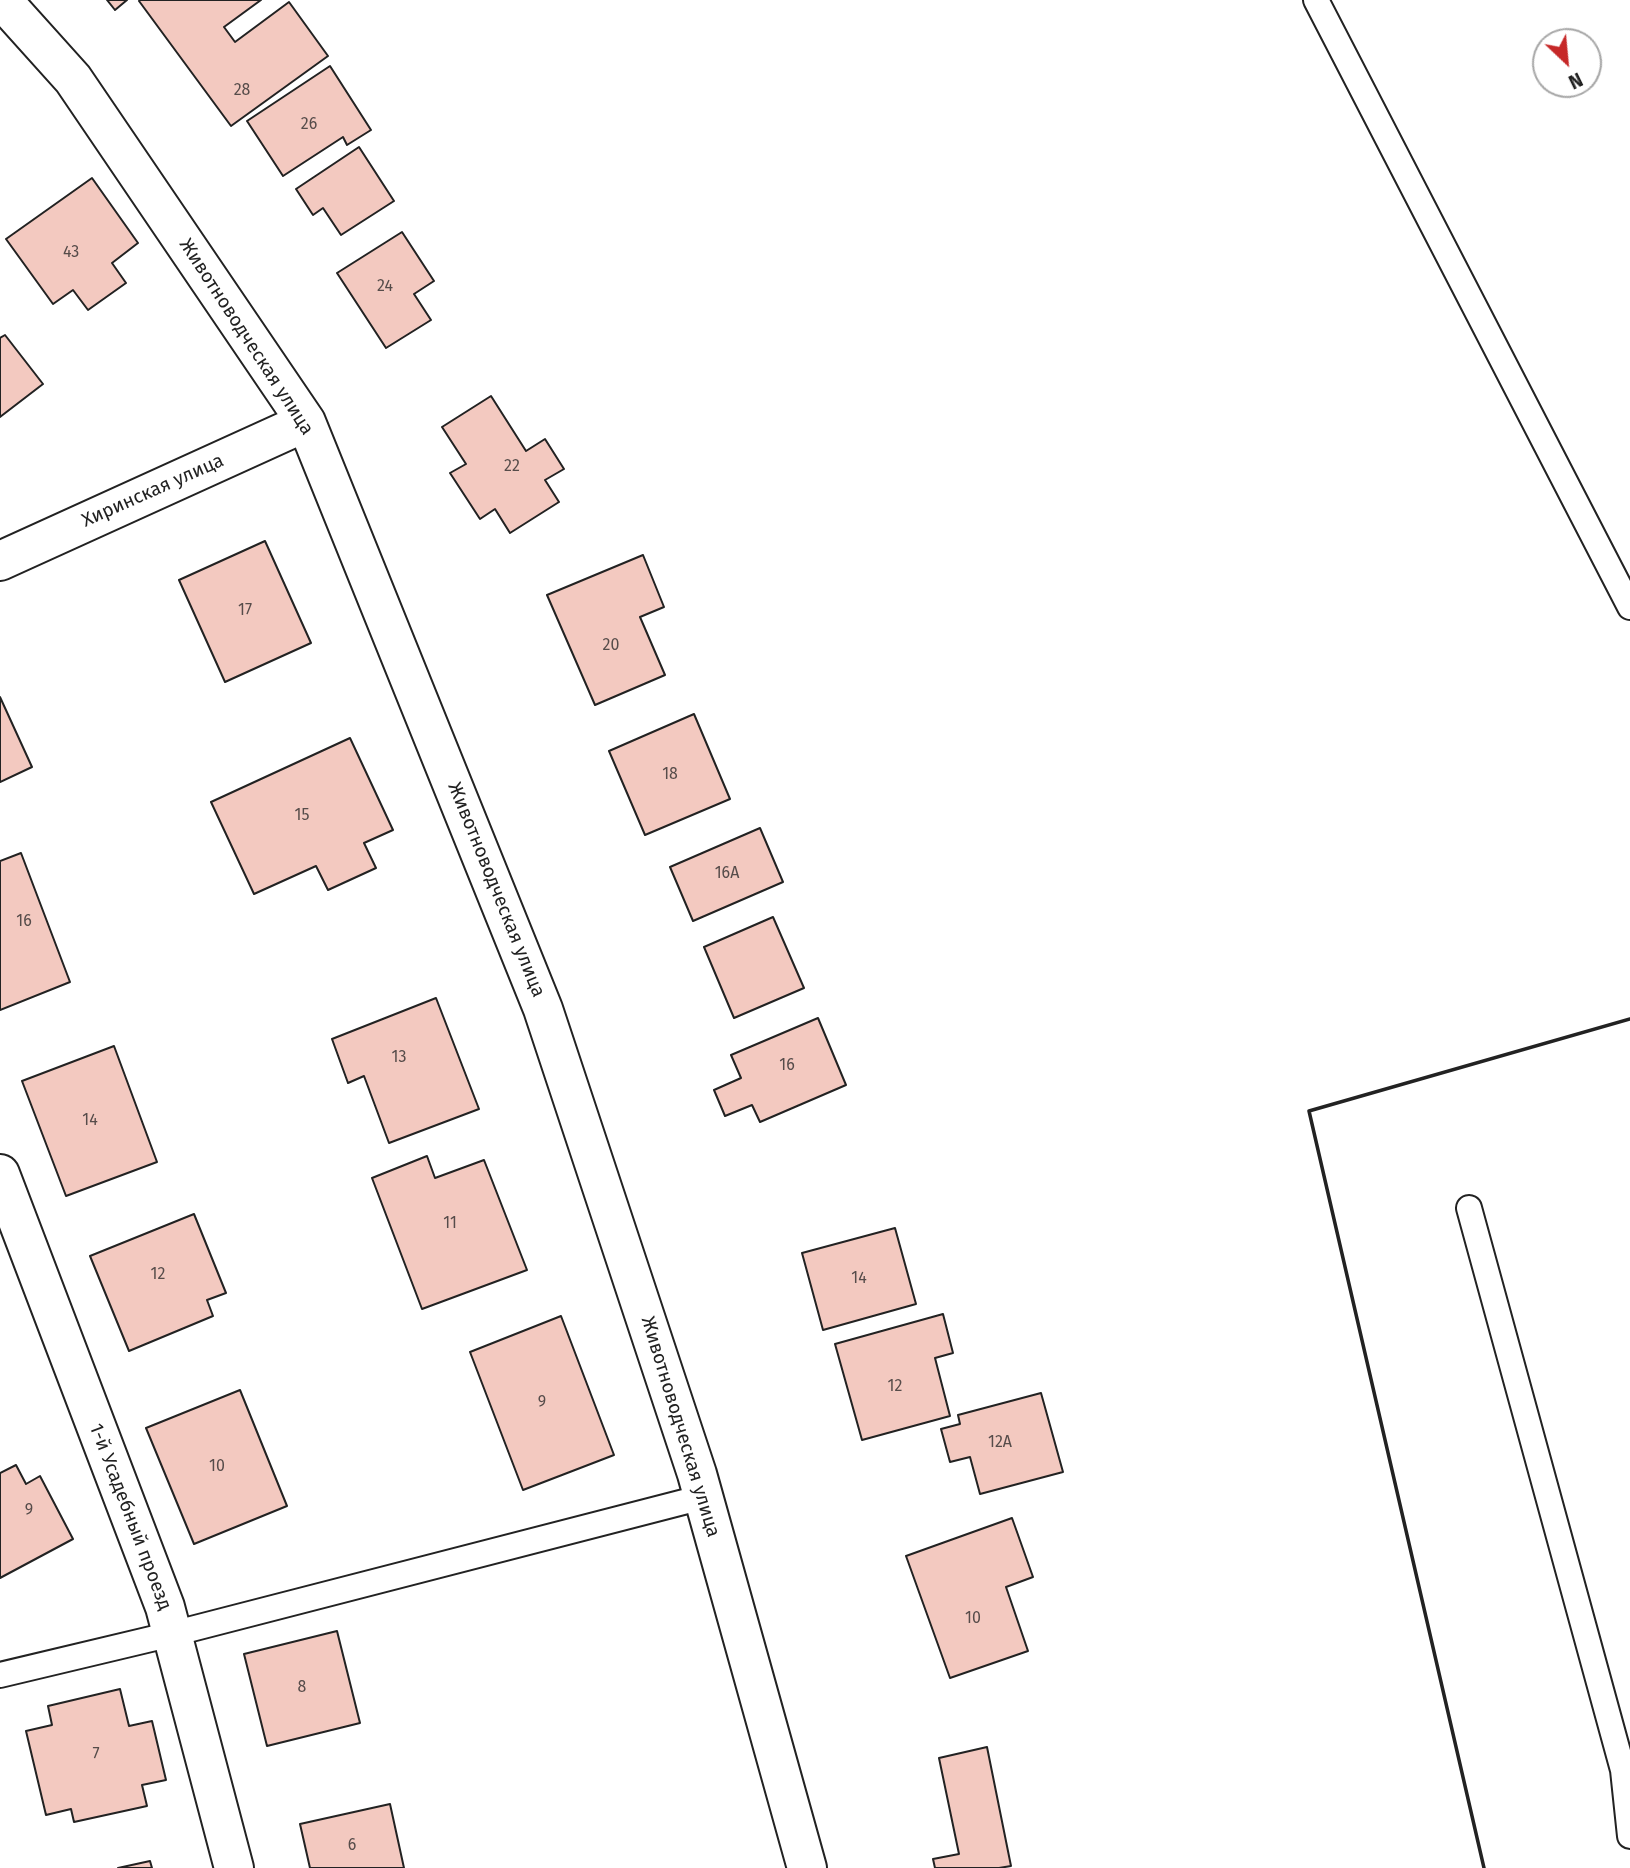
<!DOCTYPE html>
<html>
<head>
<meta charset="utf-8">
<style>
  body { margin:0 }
  #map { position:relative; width:1630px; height:1868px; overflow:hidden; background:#fff; font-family:"Fira Sans",sans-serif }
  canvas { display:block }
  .north { position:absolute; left:1532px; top:28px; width:70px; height:70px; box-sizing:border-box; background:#fff; border:2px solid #a7a7a7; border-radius:50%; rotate:154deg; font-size:19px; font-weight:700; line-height:28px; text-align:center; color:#222 }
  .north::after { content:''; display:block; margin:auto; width:24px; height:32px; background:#c62828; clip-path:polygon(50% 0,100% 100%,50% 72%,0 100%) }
</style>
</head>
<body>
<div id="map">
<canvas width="1630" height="1868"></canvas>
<div class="north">N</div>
</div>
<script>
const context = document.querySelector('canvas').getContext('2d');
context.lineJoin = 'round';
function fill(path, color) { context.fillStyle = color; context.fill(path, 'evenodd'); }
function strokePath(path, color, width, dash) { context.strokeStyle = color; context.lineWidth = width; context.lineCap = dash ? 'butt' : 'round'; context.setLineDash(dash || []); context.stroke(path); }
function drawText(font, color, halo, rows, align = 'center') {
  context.font = font + ' "Fira Sans",sans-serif'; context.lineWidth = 5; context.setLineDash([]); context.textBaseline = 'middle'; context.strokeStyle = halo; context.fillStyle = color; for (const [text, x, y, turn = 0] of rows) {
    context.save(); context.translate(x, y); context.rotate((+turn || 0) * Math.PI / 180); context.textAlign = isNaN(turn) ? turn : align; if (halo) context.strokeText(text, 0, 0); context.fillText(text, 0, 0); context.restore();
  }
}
const building = new Path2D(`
  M107,0H127L115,10Z
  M140,0H261L224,27L235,42L289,2L328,56L231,126L139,1Z
  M330,66L371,130L347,145L343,137L283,176L247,121Z
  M359,147L394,201L341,235L323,208L313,215L296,189Z
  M92,178L138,243L112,263L126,283L88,310L73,290L53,304L6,239Z
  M402,232L434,281L414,294L431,320L386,348L337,273Z
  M5,335L43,384L0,417V338Z
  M491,396L526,451L545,439L564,469L545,480L559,502L510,533L495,509L480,519L450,473L466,464L442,427Z
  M265,541L311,643L225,682L179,580Z
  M643,555L664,607L640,617L665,675L595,705L547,595Z
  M0,697L32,767L0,782Z
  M694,714L730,799L645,835L609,751Z
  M350,738L393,830L364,843L376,868L328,890L316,866L254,894L211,802Z
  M760,828L783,882L693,921L670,867Z
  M21,853L70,982L0,1010V861Z
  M773,917L804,988L734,1018L704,947Z
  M436,998L479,1109L389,1143L364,1076L348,1083L332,1039Z
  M818,1018L846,1085L760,1122L752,1105L725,1116L714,1090L741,1078L731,1055Z
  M114,1046L157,1162L66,1196L22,1081Z
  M427,1156L435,1178L484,1160L527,1270L422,1309L372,1178Z
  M194,1214L226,1293L207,1300L213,1316L129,1351L90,1256Z
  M895,1228L916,1304L823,1330L802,1253Z
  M943,1314L953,1353L935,1358L950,1416L862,1440L835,1344Z
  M561,1316L614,1455L523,1490L470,1352Z
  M240,1390L287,1506L194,1544L146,1428Z
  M1041,1393L1063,1472L980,1494L970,1457L950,1462L941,1429L960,1424L958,1415Z
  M16,1465L26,1484L40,1476L73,1539L0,1578V1473Z
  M1012,1518L1033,1577L1006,1587L1028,1651L950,1678L906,1556Z
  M337,1631L360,1723L267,1746L244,1654Z
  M120,1689L129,1726L152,1721L166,1780L142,1785L147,1806L74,1822L71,1809L46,1815L26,1731L52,1725L48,1706Z
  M987,1747L1011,1866L999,1868H935L933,1859L959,1854L939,1758Z
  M390,1804L404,1868H310L300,1824Z
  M150,1861L152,1868H118Z`);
const service = new Path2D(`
  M1316,0L1630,607
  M1469,1208L1623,1770L1630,1836
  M0,1675L172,1634L703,1497`);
const minor = new Path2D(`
  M2,0L73,79L306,422L543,1009L697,1474L807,1868
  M0,561L306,422
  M0,1174L165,1607L234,1868`);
const wall = new Path2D(`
  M1484,1868L1309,1111L1630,1019`);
const numberNames = [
  ["28",242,91],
  ["26",309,125],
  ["43",71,253],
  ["24",385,287],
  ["22",512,467],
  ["17",245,611],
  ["20",611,646],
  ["18",670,775],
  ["15",302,816],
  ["16А",727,874],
  ["16",24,922],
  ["13",399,1058],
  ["16",787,1066],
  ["14",90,1121],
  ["11",450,1224],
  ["12",158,1275],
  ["14",859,1279],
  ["12",895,1387],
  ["9",542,1403],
  ["12А",1000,1443],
  ["10",217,1467],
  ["9",29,1511],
  ["10",973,1619],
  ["8",302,1688],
  ["7",96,1755],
  ["6",352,1846]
];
const streetNames = [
  ["Животноводческая улица",246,337,57],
  ["Хиринская улица",153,491,-24],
  ["Животноводческая улица",496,890,68],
  ["Животноводческая улица",680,1427,73],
  ["1-й Усадебный проезд",130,1517,69]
];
fill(building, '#f3c9c0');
strokePath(building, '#222', 2);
strokePath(service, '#222', 28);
strokePath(minor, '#222', 42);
strokePath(service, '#fff', 24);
strokePath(minor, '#fff', 38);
strokePath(wall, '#222', 3.5);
drawText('16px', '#564c4a', null, numberNames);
drawText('19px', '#222', '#fff', streetNames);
</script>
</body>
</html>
